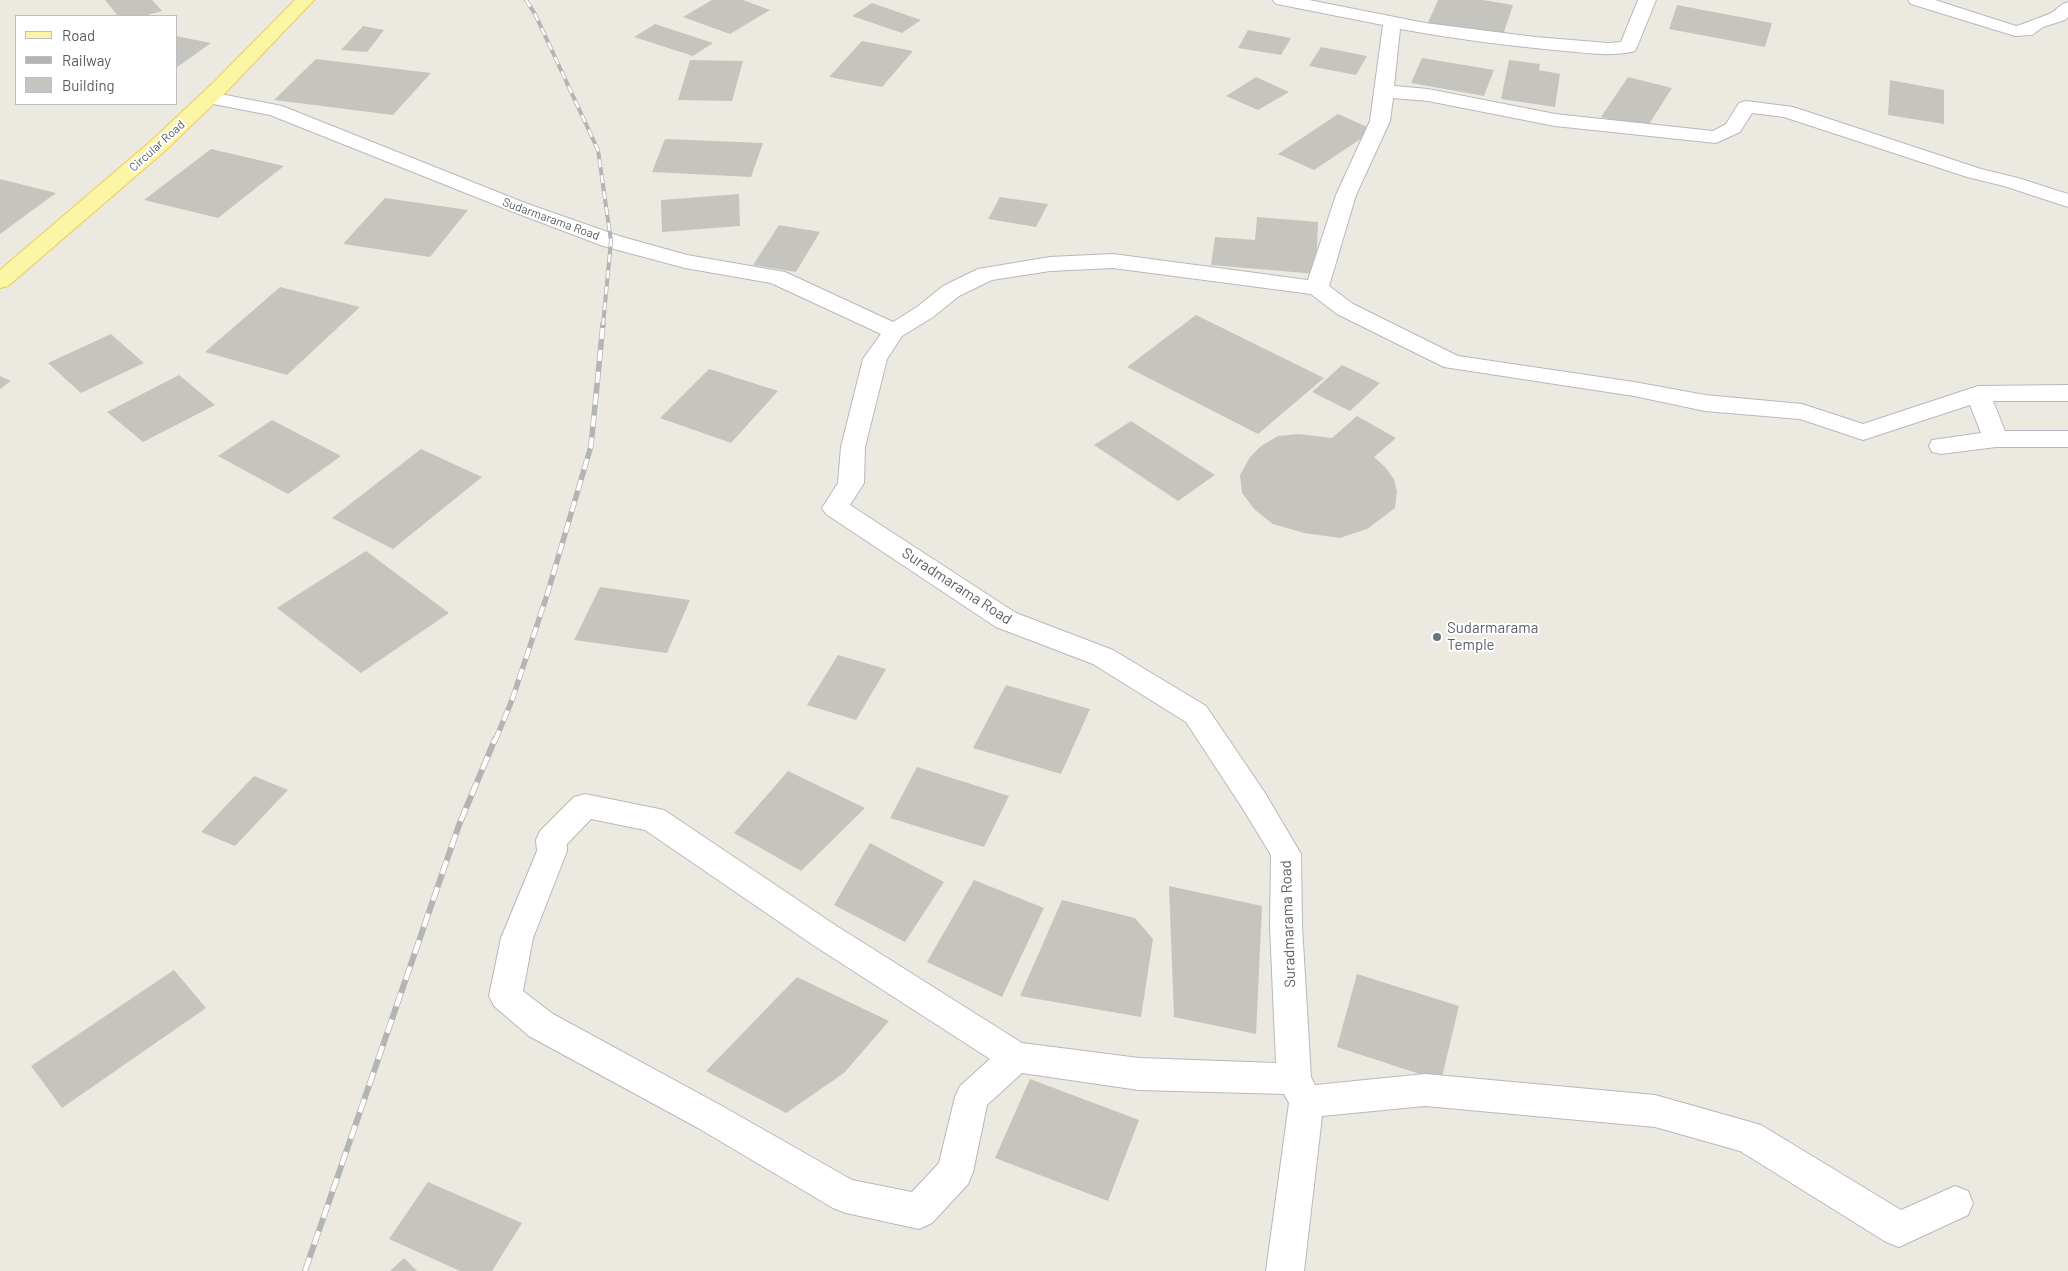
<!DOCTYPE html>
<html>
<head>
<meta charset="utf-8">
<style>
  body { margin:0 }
  #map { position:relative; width:2068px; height:1271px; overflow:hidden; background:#eceae0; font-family:Barlow,sans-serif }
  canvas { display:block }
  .legend { position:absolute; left:15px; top:15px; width:162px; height:90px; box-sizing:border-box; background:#fff; border:1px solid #bdbec0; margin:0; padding:6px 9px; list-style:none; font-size:15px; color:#595c61 }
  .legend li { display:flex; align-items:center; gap:10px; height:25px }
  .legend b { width:25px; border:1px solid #bdbec0 }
</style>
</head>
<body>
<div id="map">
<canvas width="2068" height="1271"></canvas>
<ul class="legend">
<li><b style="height:6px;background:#fcf5a5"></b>Road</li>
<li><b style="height:6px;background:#b3b4b4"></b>Railway</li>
<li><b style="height:14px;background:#c6c4be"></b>Building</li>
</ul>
</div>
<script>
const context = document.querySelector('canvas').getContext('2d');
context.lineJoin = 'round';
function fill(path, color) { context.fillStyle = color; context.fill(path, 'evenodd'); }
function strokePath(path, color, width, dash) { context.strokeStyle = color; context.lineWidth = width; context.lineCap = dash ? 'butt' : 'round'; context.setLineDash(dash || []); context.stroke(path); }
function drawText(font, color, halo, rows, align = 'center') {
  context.font = font + ' Barlow,sans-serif'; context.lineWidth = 4; context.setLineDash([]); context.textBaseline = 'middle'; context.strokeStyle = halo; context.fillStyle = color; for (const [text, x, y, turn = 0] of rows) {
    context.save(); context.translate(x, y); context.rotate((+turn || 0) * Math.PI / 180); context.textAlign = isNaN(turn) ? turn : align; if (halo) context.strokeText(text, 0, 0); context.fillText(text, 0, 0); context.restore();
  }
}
const building = new Path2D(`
  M105,0H152L162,11L144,16H118Z
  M712,0H743L770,10L730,34L683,17Z
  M1438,0H1483L1513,5L1502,38L1427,25Z
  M872,3L921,20L902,33L852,16Z
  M1677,5L1772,23L1765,47L1669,29Z
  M655,24L713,43L693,56L634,37Z
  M363,26L384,30L367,52L341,50Z
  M1248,30L1291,38L1281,55L1238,48Z
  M176,36L211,43L176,68Z
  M862,41L913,51L882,87L829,77Z
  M1321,47L1367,56L1356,75L1309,66Z
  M1422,58L1494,70L1484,96L1411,83Z
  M316,59L431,73L393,115L274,100Z
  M690,60L743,61L732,101L678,100Z
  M1509,60L1540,64L1539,70L1560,74L1555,107L1501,99Z
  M1256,77L1289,92L1258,110L1226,96Z
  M1628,77L1672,88L1646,129L1601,117Z
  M1890,80L1944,90V124L1888,115Z
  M1338,114L1374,130L1314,170L1278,154Z
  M665,139L763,143L751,177L652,172Z
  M211,149L284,166L218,218L144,200Z
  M0,179L56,193L0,234Z
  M739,194L740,226L662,232L661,200Z
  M1000,197L1048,204L1036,227L988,219Z
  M385,198L468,210L430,257L343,244Z
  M1257,217L1318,222L1316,274L1211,265L1215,237L1255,240Z
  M779,225L820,232L796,272L753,265Z
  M280,287L360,307L287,375L205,352Z
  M1196,315L1324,378L1258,434L1127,367Z
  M111,334L144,363L81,393L48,363Z
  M1342,365L1380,383L1350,411L1312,392Z
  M709,369L778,391L731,443L660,418Z
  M179,375L215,405L143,442L107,412Z
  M0,376L11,381L0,389Z
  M1357,416L1396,438L1374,457L1385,467L1394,479L1397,492L1395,508L1367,529L1340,538L1304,533L1273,524L1255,510L1242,493L1240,475L1250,457L1261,446L1278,436L1299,434L1332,438Z
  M272,420L341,456L288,494L218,456Z
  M1131,421L1215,475L1178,501L1094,445Z
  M421,449L482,477L393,549L332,518Z
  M366,551L449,613L361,673L277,608Z
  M600,587L690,600L667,653L574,640Z
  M838,655L886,669L856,720L807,705Z
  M1006,685L1090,709L1061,774L973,748Z
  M917,767L1009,796L984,847L890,818Z
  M788,771L865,808L801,871L734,833Z
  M254,776L288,790L235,846L201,832Z
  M870,843L944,882L905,942L834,905Z
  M974,880L1044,908L1002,997L927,962Z
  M1169,886L1262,906L1256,1034L1174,1017Z
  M1062,900L1135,918L1153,939L1141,1017L1020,996Z
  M174,970L206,1008L62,1108L31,1066Z
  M1357,974L1459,1006L1441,1081L1337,1047Z
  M797,977L889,1021L844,1073L786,1113L706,1071Z
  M1030,1079L1139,1120L1108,1201L995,1158Z
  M428,1182L522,1223L492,1271H460L389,1239Z
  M404,1258L417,1271H390Z`);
const minor = new Path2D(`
  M1273,0H1309L1425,23L1535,37L1608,43L1621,42L1638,0H1656L1637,47L1635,51C1612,57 1588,53 1565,51C1510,46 1455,39 1400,29L1394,86L1428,89L1555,114L1713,131L1726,124L1739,103L1746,101L1793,107L1981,169L2018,178L2068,194V207L2004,186L1967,177L1784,117L1752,113L1740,132L1716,143L1555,126L1428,101L1393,98L1390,121L1356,195L1329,286L1353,304L1458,356L1634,382L1705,395L1802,404L1863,424L1978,386L2068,385V401H1993L2005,431H2068V447H1996L1941,454L1932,452L1929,446L1932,440L1981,433L1970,405L1863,440L1800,419L1705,411L1634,396L1444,367L1337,314L1311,294L1113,268L1050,271L992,280L959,296L933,317L902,336L887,359L865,447L864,483L850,505L1016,613L1113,650L1206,706L1265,793L1301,854L1302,926L1311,1077L1315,1085L1425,1074L1655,1095L1761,1125L1901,1210L1955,1186L1968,1191L1973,1203L1968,1215L1899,1247L1886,1242L1740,1151L1655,1127L1425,1106L1322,1116L1304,1271H1266L1289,1103L1284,1094L1139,1090L1022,1073L987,1105L973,1172L968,1184L932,1223L919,1229L846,1213L833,1208L698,1128L529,1036L494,1006L489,996L501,938L537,851L536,840L540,831L574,797L585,794L664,810L835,925L1022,1043L1139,1058L1276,1063L1270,926L1271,855L1243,809L1186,722L1093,664L996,627L826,514L822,508L838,483L841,447L863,359L881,334L771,283L685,268L603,246L511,211L270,115L203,102L200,98L203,94L210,92L282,106L525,203L619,236L687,255L785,272L893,322L917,307L943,286L978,269L1050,257L1113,254L1308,280L1336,195L1370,121L1383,25L1282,5L1276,4ZM591,819L645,830L813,945L990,1059L960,1086L955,1097L939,1163L912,1192L852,1180L722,1106L553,1014L523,991L533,938L567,851V844Z
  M1908,0H1935L2016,26C2018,26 2047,15 2051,13C2058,9 2060,4 2068,2V17L2065,20L2043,27L2032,35L2015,36L1911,4Z`);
const major = new Path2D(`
  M295,0H314L228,90L166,150L8,286L0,288V270L151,141L214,82Z`);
const railFar2 = new Path2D(`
  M526,0L535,14L598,150L611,241L603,325`);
const railFar1 = new Path2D(`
  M495,741L512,700L547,595L591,446L603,324`);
const rail = new Path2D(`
  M305,1271L459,825L495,739`);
const markers = [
  [1437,637,5,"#6b7280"]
];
const farStreetnames = [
  ["Circular Road",157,146,-42],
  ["Sudarmarama Road",551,219,20]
];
const streetNames = [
  ["Suradmarama Road",957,586,33],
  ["Suradmarama Road",1288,924,-92]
];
const worshipNames = [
  ["Sudarmarama",1447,628],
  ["Temple",1447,645]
];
fill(building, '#c6c4be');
strokePath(minor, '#b6b8bd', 2);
strokePath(major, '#ecce59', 2);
fill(minor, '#fff');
fill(major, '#fcf5a5');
strokePath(railFar2, '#b3b4b4', 4);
strokePath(railFar1, '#b3b4b4', 5.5);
strokePath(rail, '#b3b4b4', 6);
strokePath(railFar2, '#fff', 2.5, [8]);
strokePath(railFar1, '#fff', 4, [11]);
strokePath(rail, '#fff', 4.5, [14]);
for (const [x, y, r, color] of markers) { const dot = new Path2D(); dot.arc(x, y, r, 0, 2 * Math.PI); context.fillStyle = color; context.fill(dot); strokePath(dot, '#fff', 2); }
drawText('12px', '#595c61', '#fff', farStreetnames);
drawText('15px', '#595c61', '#fff', streetNames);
drawText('15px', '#5b616d', '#fff', worshipNames, 'left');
</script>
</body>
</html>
